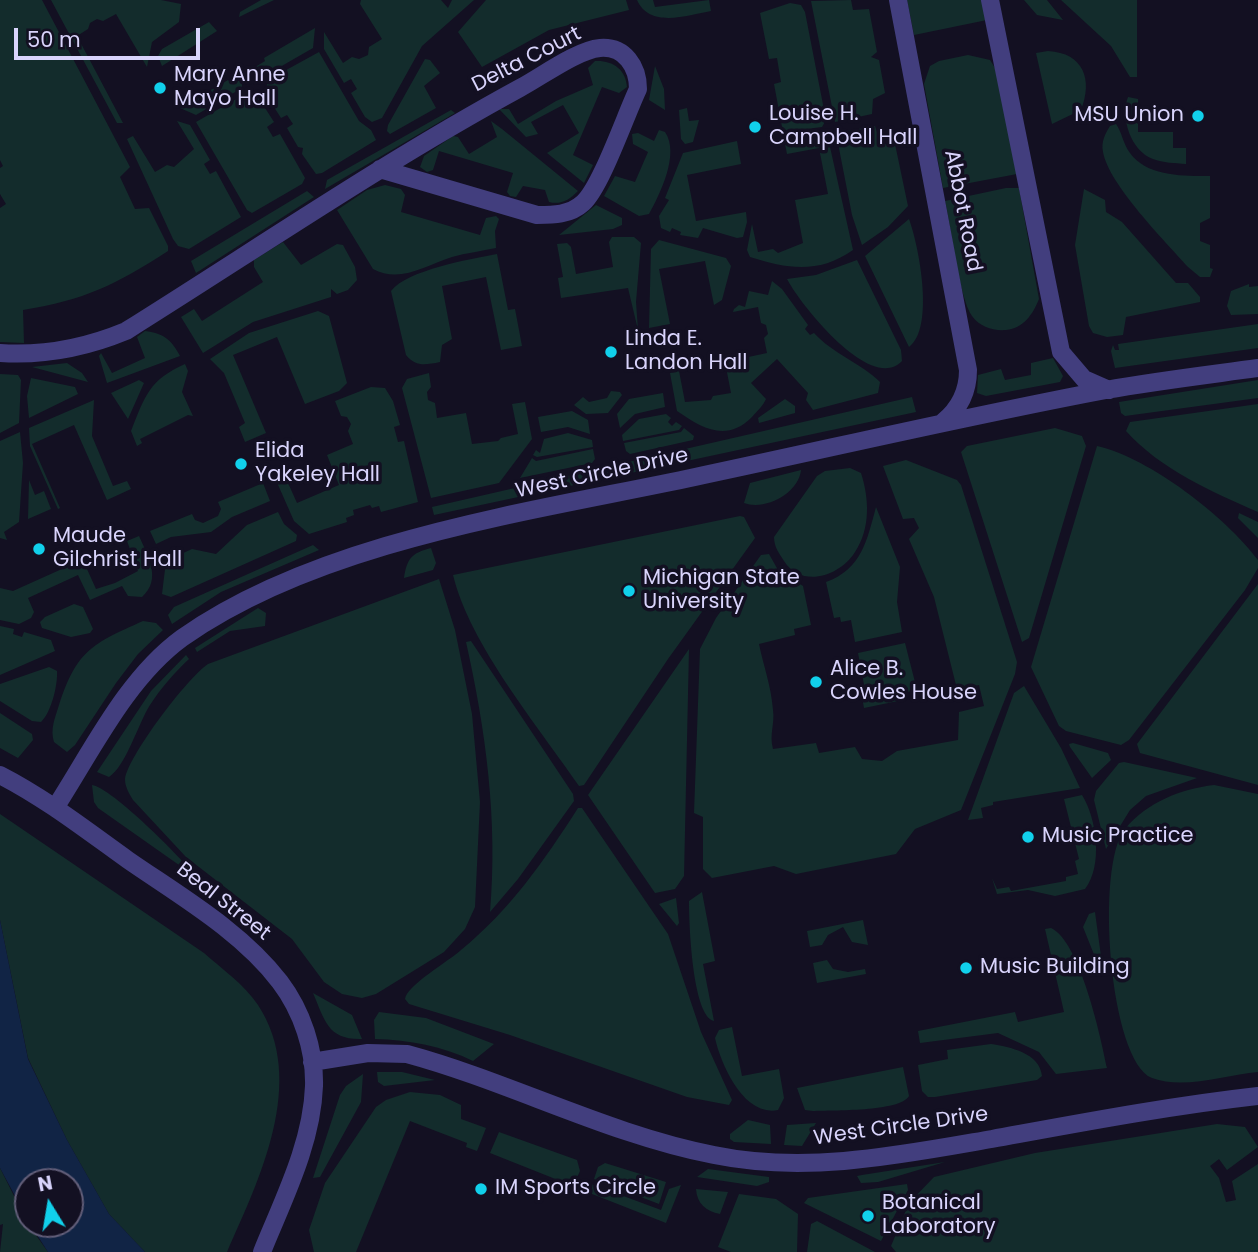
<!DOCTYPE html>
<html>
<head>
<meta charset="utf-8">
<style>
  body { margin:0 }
  #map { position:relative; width:1258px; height:1252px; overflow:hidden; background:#131022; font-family:Poppins,sans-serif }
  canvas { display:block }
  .north { position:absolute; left:14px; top:1168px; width:70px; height:70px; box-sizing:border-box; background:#131022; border:2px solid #625e79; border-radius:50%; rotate:349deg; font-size:19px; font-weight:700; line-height:28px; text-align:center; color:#d9d4fc }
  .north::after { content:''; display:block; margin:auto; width:24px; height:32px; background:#11d0eb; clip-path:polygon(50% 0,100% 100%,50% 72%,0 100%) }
  .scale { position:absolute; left:14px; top:28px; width:186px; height:32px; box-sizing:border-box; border:4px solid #d9d4fc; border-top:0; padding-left:9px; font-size:21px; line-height:24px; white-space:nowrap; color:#d9d4fc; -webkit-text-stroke:5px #131022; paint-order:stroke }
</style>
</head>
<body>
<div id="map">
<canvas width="1258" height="1252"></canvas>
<div class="north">N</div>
<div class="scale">50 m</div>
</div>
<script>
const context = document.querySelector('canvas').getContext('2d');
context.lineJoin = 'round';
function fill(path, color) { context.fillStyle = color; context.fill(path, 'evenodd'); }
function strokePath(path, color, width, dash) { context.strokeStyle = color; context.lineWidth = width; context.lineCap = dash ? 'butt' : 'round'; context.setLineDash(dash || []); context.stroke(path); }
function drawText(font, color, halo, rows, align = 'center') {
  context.font = font + ' Poppins,sans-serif'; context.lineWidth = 7; context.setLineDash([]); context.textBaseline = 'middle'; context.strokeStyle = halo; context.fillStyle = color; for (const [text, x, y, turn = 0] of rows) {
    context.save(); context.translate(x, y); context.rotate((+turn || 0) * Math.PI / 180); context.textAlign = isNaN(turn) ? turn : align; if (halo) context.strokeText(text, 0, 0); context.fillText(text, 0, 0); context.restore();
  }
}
const green = new Path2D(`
  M0,0H42L130,167L120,177L135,209L149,208L168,246V251C115,285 85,300 23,310L24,343L0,342V208L6,204L0,194V168L3,166L0,160Z
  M51,0H161L181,4L179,22L152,42L147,67L116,14L103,21L97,19L90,23L88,29L77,36L123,123H117Z
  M261,0H274L239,17L240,12Z
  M361,0H441L448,8L452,0H474L422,46L382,118L372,122L365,117L351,93L357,89L351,79L344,83L324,49V32L343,63L352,57L359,59L368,55L369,47L382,39L360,4Z
  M486,0H626L629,10L549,30L482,67L458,32Z
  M637,0H653L655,7L709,0L711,11C688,15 650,29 637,0Z
  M851,0L853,10L869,9L877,52L871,57L879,60L885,93L873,99L872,114L835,122L811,1Z
  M907,0H984L987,20L914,35Z
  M1024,0H1047L1063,20L1037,15Z
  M1061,0H1137V77H1130L1111,46Z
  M790,3L801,5L805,12L826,120L822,127L783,132L774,84L781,82L777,58L769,59L760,13Z
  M209,22L217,31L162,66L158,56L162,49Z
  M315,28L313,48L266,75L254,73L252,69L265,61L264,58Z
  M1048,51C1084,53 1093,80 1081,110L1052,124L1036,53Z
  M319,52L359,121L371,130L376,140L322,173L316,174L302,154L303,148L298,147L287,128L293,124L287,115L281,118L265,93L268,80Z
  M968,55L990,60L997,71L1017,174L943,188L924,84L930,66L939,61Z
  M425,59L430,60L440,73L424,86L436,108L390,134L387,131L388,125Z
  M595,61C612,60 626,69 627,87L619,93L602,87L573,155L593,165L584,183L547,153L579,133L563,105L531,122L538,134L526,137L499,109H509L518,124L556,101L593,85L588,68Z
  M655,66L664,89L665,110L649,100Z
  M242,75V88L196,115L180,108L228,80L230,82Z
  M245,94L258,97L274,122L267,127L273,137L280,134L305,178L302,184L252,213L247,210L196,122Z
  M1128,97L1138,99V132H1173V148H1186V164C1175,163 1163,163 1153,159C1131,151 1120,118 1128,97Z
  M687,108L689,121L699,120L693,142L685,144L681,139L679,110Z
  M451,110L455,113L325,189L327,180Z
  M177,121L190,125L210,160L204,164L210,174L216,171L241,217L189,249L178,246L173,239L127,139L133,136L155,172L167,165L174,167L194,149Z
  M491,121L502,129L578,191C569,200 561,205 549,202L545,190L523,186L516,197L510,196L507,192L513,173L439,151L433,170L427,172L420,167L424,156L453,136L458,137L469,154L497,137Z
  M1116,124C1122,132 1123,144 1130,153C1147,177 1185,176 1210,176V218L1200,223V241L1210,245V268L1213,269L1210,277H1200L1188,267C1165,241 1109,185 1103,152C1101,142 1105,134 1110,126Z
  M875,126L881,144H895L908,206L888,227L862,245L852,215L836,133Z
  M659,130L665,132C680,154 660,194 649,214L639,216L604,196L615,176L635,182L648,152L633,144L632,134L638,133L654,141Z
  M823,135L828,138L853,250C819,274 788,269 750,257L747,250L752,224L758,252L773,249L778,253L803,243L795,200L828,194L819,148L787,154L785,144Z
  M737,141L741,164L687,175L696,221L746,212L747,222L743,237L737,238L703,228L698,238L680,235L681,232L672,228L670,232L661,228L659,216L669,200L665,198L683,153Z
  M385,185L401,189L405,195L401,212L480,235L486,218L496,216L499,219L495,231L496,248C482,251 466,253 452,257C426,265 400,284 373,269L337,210L367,190Z
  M1006,188H1019L1039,299C1033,314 1024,328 1006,330C993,331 980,327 972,316C959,298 951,226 945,201Z
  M1084,189L1105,200L1106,212L1122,222L1176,283H1188L1200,297V302L1126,317L1123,335L1107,337L1093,333L1089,326L1075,245Z
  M307,191L314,197L196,273L191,261Z
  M596,205L622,218V225L613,229L559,235Z
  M909,219C919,246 935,328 909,347L865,256Z
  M612,237H634L641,243L636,302L638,330L628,288L561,298L558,278L563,277L557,244L567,243L571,247L576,274L613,267L609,242Z
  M659,240L726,258L731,266L722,300L714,305L705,261L659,269L670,324L649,328L651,249Z
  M283,242L301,265L337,244L343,245L355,267L357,280L348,290L337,294L331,289V297L253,322L203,353L181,317L194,309L202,321L263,282L254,267V260Z
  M497,254L508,310L515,309L522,346L501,350L486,277L442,286L452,339L442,345L440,362C425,365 416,367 406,355L391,291C407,270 471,259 497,254Z
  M857,260L901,350L902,361C871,394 800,304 787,279L816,275Z
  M772,281L782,289L808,325L805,329L810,335L814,333C833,354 861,363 880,382L878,393L813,410L806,400L808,393L777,359L751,383L766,399C763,406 757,411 752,417C726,443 702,428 677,411L670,373L679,371L685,402L711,400L713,396L731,393L725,362L767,353L764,338L768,334L766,325L761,323L758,307L733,312L734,309L739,305L745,307L749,291L768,295Z
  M1249,284V287L1258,286V314L1231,315L1227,306L1231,291Z
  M318,311L329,316L347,383L339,391L305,404L277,337L233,355L266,433L245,442L239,427L245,423L224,373L210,359L249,333Z
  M1258,324V348L1115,368L1111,351L1113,345L1115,350H1119L1118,344Z
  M145,331C163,333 172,340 180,356L107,383L99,356L101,353L112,373L145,358L137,337Z
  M1053,358L1063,376L1060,382L986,396L977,393L978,375L1001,369L1005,380L1031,375V363Z
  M67,363L82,373L88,382L32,367Z
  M185,364L188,371L182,392L193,416L188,415L140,439L142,443L137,446L131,431C145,396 149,380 185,364Z
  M429,373L431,387L427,392L428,400L435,403L437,418L466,413L472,444L498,441L501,438L518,434L512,404L525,402L532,439L499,483L431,498L402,388L407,379Z
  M0,374L18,375L21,380L19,423L0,433Z
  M31,378L75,387L78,394L29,418L27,396Z
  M139,380L144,383L128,419L111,393Z
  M1258,380V398L1125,416L1121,413L1119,402Z
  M371,387L385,388L393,401L400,425L394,427L398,442L404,441L418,502L381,512L379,506L372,508L370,505L353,510L354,515L346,518L347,522L309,534L294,521L275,478L284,474L297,503L339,485L327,455L353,444L348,431L351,424L347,417L341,416L335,401Z
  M611,391L620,392L622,395L608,413L586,414L574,405L583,397L589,402L607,398Z
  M663,393L665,407L635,414L620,428L617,414L629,399Z
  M912,397L916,412L434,515L432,507Z
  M785,399L795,406V413L759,423L758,418Z
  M94,400L92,436L113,486L127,481L131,489L107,500L74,425L32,444L60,508L58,509L30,446L29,428Z
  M1258,404V512C1212,492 1160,469 1126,431L1130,422Z
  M572,411L588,420L590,434L568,427L541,432L538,417Z
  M666,414L671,418L668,422L672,426L676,422L682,426L679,430L623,441L622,435L639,419Z
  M684,428L694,436L693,440L630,454L626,451L624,443L681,432Z
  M1055,428L1082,436L1086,446L1029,638L1022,642L961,452L967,446Z
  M20,432L23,463L19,522L4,532L7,540L0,538V441Z
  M568,433L592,440L593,447L537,457L533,455L536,450L540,453L544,439Z
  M1097,446C1150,458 1226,517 1258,560V568L1245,590L1129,740L1121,745L1066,731L1059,726L1031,667Z
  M593,449L595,459L592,463L520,478L532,458L536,461Z
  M906,460L957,480L961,485L1017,662L1015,674L961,810L915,829L896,854L796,874L774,866L712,878L703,869V817L694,813L700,649L716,618L761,555L769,554L778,570L803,586L811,625L794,629L795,635L759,644C764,668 771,685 773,710C775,724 769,734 773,749L816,743L819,753L855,747L862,759L882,761L897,751L958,740L959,712L984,706L979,685L962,689L956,685L934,597L909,539L919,528L914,518L903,519L883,466Z
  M850,468L861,473C869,498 871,528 855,552C840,576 802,589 784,561C779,553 774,547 774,537L817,476L825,471Z
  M801,470C799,493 765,511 744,503L750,483Z
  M29,480L35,495L44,491L51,509L28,519Z
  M263,483L270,501L232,517L211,532L171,537L156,544L150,531L192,514L195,520L203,523L218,516L221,509L218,502Z
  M876,507L900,567L897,602L902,632L855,642L851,620L841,622L840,617L834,618L826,582C862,569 867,540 876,507Z
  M278,512L284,524L297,535L296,541L171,597L162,594L166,561L192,549L216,554L247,525Z
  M1239,513L1258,522V538L1238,518Z
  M740,516L744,517L755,538L668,659L584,785L579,786C538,726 470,645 453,575Z
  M139,536C148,556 162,579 142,597L128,596L122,586L90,600L78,575L28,598L34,612L31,618L19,624L0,620V588L13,591L73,564L82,558L96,589L115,583L138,571L127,541Z
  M313,545L319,550L221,592L172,624L168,615L174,607Z
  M431,548L436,563L433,570L404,578C407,559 411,553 431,548Z
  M439,579L455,630L472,714L480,802L475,907L465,929L444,952L376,994L362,998L342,994L324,982L292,939L186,857L133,800C129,793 125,787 125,779C128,756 188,677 208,664Z
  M1258,584V785L1140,753L1137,744Z
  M74,604L83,607L93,629L90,633L71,637L42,628L40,622L45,617Z
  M258,608L266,613L265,626L230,631L197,652L195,648Z
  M143,621L156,623L163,630L138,654L116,683L75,745L67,752L54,742C50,729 55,718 59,705C77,650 92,644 143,621Z
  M0,626L14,629L13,634L22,637L24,632L51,640L55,651L0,675Z
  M471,641L573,794L574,801L518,879L490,912C498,821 486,731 466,642Z
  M905,643L917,690L897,694L898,701L864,708L861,692L865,690L858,653Z
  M689,649L684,876L675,889L655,893L588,795Z
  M186,655L189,659C174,673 161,688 150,705C138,724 126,766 109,777L97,772L151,691Z
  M49,667L57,671C58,685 51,713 41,722L32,721L0,701V684Z
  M1024,686L1061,748L1080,788L993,802V805L981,808L983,818L968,820L1014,693Z
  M0,713L32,734L33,740L18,758L0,748Z
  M1073,743L1108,753L1111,760L1092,778L1070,747L1069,744Z
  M1124,762L1197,778L1146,796L1130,810L1106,849L1094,800L1096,791L1119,763Z
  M92,785C112,788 183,859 196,877L98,808L94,802Z
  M1214,785L1258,794V1072C1226,1075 1183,1090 1152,1078C1109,1061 1095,865 1125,829C1147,802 1181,789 1214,785Z
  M1082,795C1097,819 1103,866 1085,889L1055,896L1028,890L997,894L992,878L997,889L1009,887L1011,891L1066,881V877L1078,874L1075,861L1079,859L1064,799Z
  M578,808H582L668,934L701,1032L732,1100L729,1105L687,1097L510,1035L409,1004L405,999C407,985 449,961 461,950C510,910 544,861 578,808Z
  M0,814L204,953C223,970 244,984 258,1005C308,1081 259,1180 227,1252H145L109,1214L67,1140L28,1058L0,920Z
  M702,892L715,961L703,964L714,1021C692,1016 689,922 689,901Z
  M676,898L679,923L677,926L659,904Z
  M1095,912L1103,971L1101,972L1083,927L1089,914Z
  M863,920L868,945L852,942L843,927L828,935L822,945L810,947L807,931Z
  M1051,928C1080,941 1101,1038 1107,1068L1056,1074L1039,1052L998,1033L920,1043L918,1031L1015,1012L1018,1022L1064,1012L1045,929Z
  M827,960L833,969L848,972L865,969L866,974L817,983L813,963Z
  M313,993L352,1015L362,1039C328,1040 325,1021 313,993Z
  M379,1012L426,1018L494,1044L473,1061C443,1046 409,1040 375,1039L374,1020Z
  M732,1027L742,1076L779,1069L784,1098L778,1110C744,1117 721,1065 715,1038L719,1030Z
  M991,1044C1010,1047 1040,1053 1042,1076L1037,1080L935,1097H928L922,1091L918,1065L948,1059L947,1050Z
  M903,1067L909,1096C900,1112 832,1110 813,1111L805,1110L797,1088Z
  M377,1072H402L435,1080L384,1086L378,1082Z
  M363,1074L361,1102L320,1177L313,1178L340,1095L346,1086Z
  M410,1092L440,1095L461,1105V1119L486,1128L477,1151L466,1147L467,1143L410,1121L356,1252H314L309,1230L325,1183L376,1107L386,1100Z
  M748,1120L770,1125L771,1144L734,1142L730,1139V1134Z
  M816,1123L802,1146L784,1145L787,1125Z
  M1217,1124L1245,1127L1258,1147L1227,1170L1219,1159L1210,1166L1219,1178L1226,1202L1236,1200L1232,1181L1258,1164V1252H896L891,1246L909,1203L934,1177L1035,1153Z
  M499,1132L577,1160L580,1171L573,1186L490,1153Z
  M945,1162L878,1182L861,1183L857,1176L862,1175Z
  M605,1163L666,1182L659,1204L594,1179L598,1167Z
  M0,1168L28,1224L48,1252H0L3,1224L0,1225Z
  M708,1169L769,1177V1182L757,1186L697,1177Z
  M591,1184L661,1210L669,1189L681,1185L666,1223L587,1192Z
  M907,1184L908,1190L881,1241L804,1203L808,1198Z
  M696,1189L728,1192L720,1214C706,1211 697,1204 696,1189Z
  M739,1194L776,1199L798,1214L797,1252H731L718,1247Z
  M817,1221L875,1252H807L811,1224Z`);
const water = new Path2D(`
  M0,920L28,1059L67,1140L109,1214L145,1252H48L30,1224H70V1182H28V1220L0,1168Z`);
const minor = new Path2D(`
  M898,0L968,370C968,392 959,409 943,422
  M990,0L1061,352L1084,379L1109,390
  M0,353C45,356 85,348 126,331C257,249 384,162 520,88C541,77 577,50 600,48C625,46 638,67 638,89C626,114 601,187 583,203C570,215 553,215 537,215L380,169
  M0,775C45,798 86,830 128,860C180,896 241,931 280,982C302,1011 315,1050 314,1086C312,1144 283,1200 262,1252
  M55,808C92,751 126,679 182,638C321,540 531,512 695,477C832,448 968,416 1106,390C1156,381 1207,375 1258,368
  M312,1062L368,1053L407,1054C510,1082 610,1135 714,1155C806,1174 900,1155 992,1139C1080,1123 1169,1106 1258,1096`);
const markers = [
  [160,88,7,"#11d0eb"],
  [1198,116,7,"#11d0eb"],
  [755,127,7,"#11d0eb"],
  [611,352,7,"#11d0eb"],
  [241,464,7,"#11d0eb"],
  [39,549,7,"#11d0eb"],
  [629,591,7,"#11d0eb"],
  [816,682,7,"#11d0eb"],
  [1028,837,7,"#11d0eb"],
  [966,968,7,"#11d0eb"],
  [481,1189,7,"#11d0eb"],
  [868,1216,7,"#11d0eb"]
];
const streetNames = [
  ["Delta Court",527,60,-27],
  ["Abbot Road",962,211,79],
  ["West Circle Drive",602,474,-12],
  ["Beal Street",223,902,38],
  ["West Circle Drive",901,1127,-8]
];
const poiNames = [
  ["Mary Anne",174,76],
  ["Mayo Hall",174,100],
  ["Louise H.",769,115],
  ["Campbell Hall",769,139],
  ["MSU Union",1184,116,"right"],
  ["Linda E.",625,340],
  ["Landon Hall",625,364],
  ["Elida",255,452],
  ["Yakeley Hall",255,476],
  ["Maude",53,537],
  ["Gilchrist Hall",53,561],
  ["Michigan State",643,579],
  ["University",643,603],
  ["Alice B.",830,670],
  ["Cowles House",830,694],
  ["Music Practice",1042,837],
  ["Music Building",980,968],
  ["IM Sports Circle",495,1189],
  ["Botanical",882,1204],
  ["Laboratory",882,1228]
];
fill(green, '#132c2c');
fill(water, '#112445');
strokePath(minor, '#423e7e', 18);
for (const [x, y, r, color] of markers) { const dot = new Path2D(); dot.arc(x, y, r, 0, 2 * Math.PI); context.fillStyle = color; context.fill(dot); strokePath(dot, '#131022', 2.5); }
drawText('21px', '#d9d4fc', '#131022', streetNames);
drawText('21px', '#d9d4fc', '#131022', poiNames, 'left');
</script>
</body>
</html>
